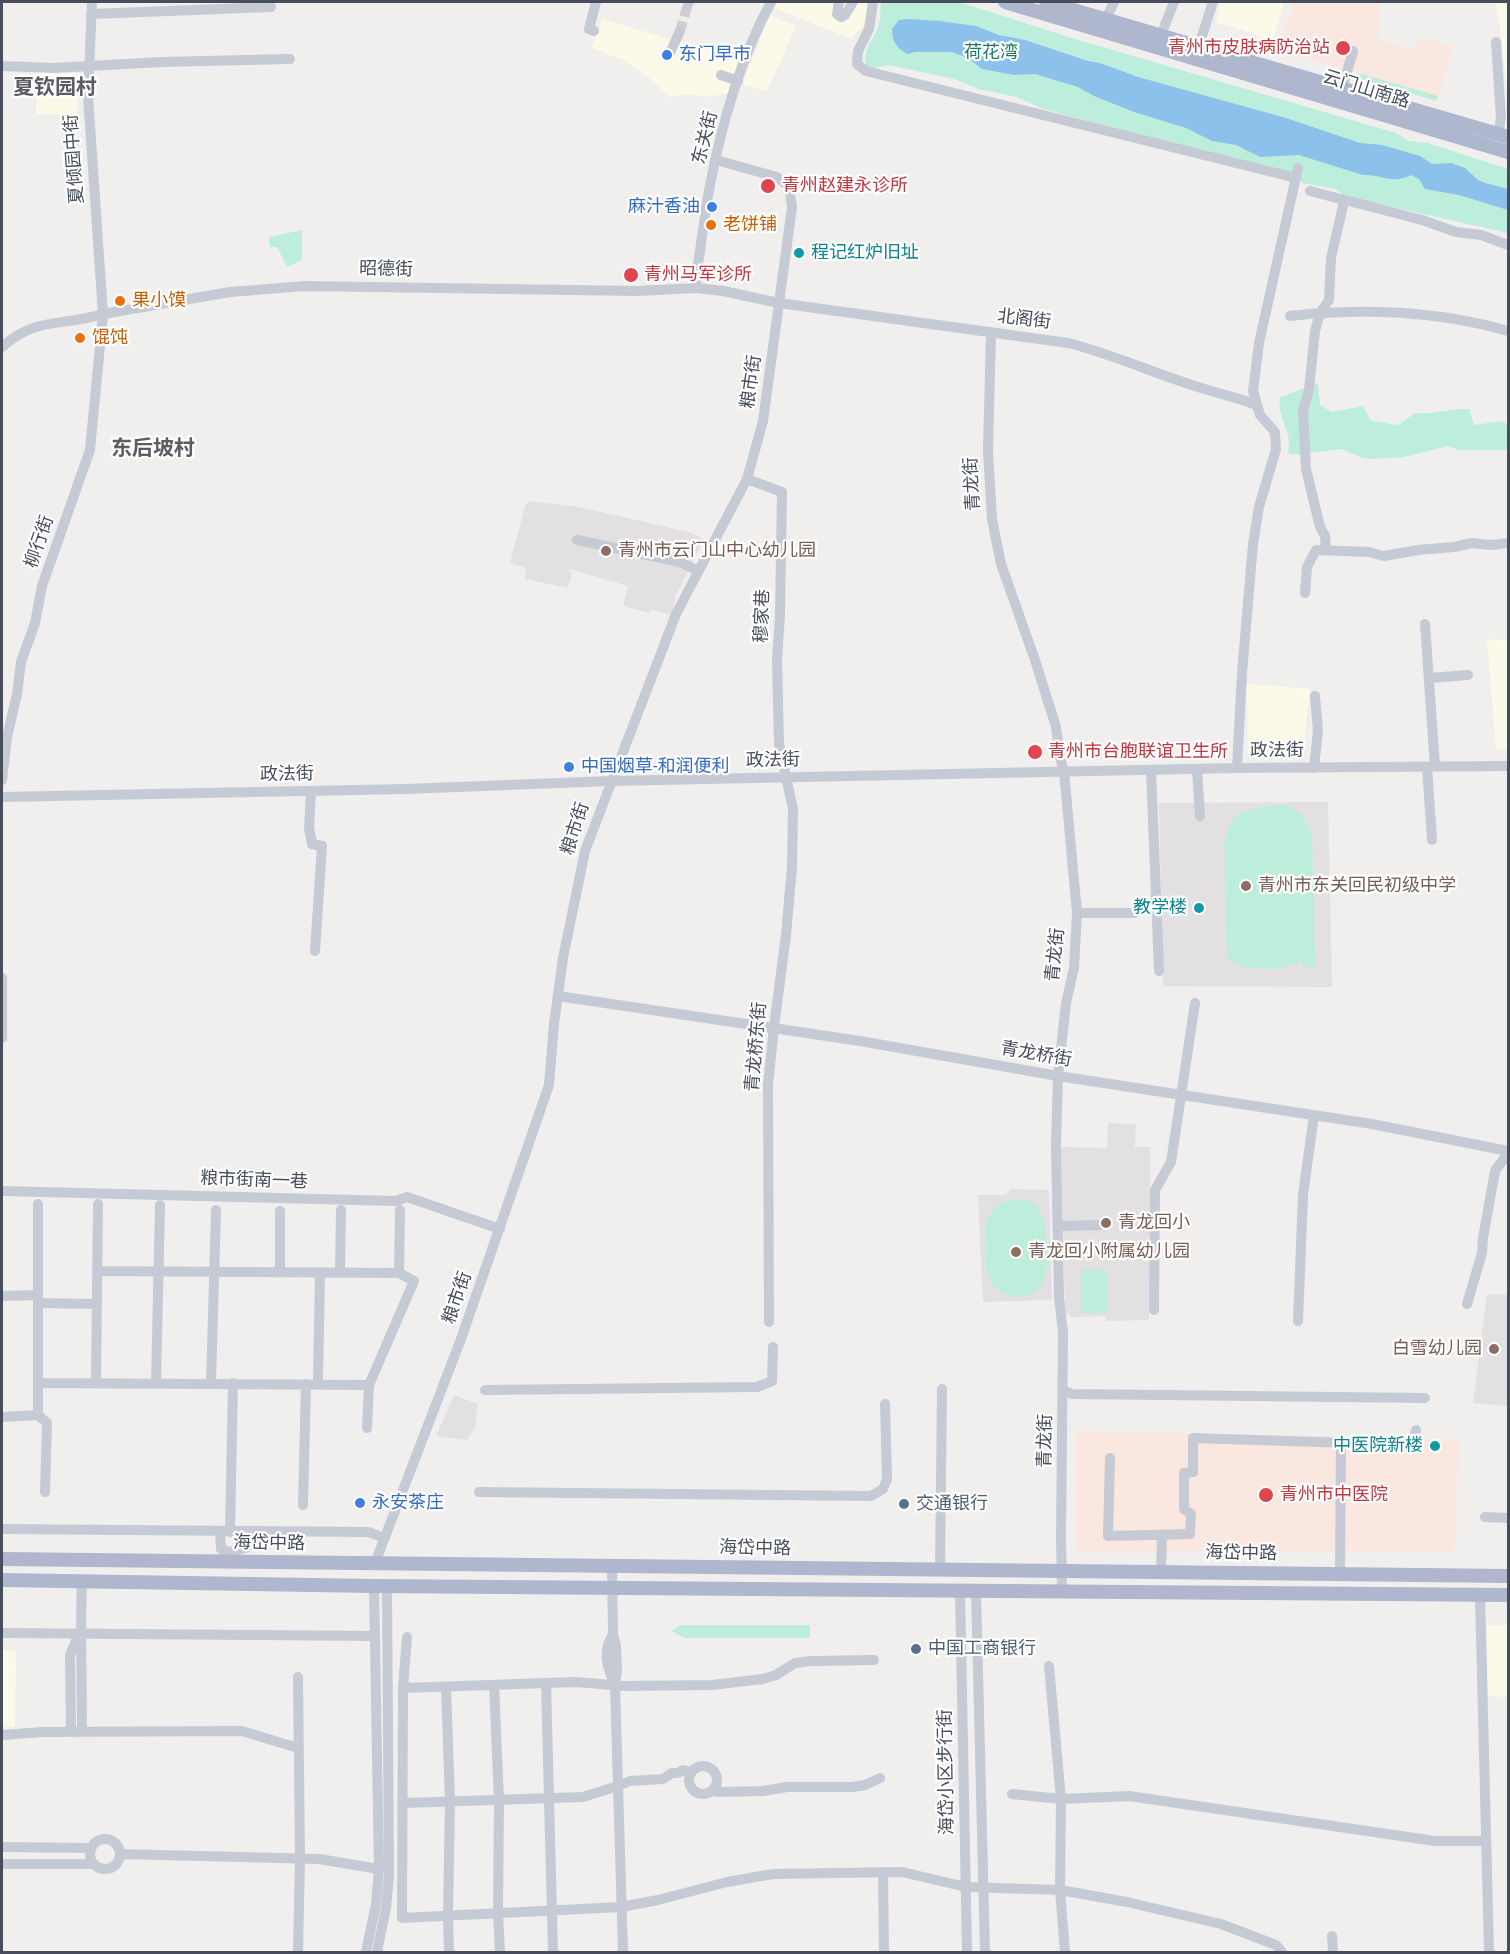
<!DOCTYPE html>
<html>
<head>
<meta charset="utf-8">
<style>
  body { margin:0 }
  #map { position:relative; width:1510px; height:1954px; overflow:hidden; background:#f1efee; font-family:"Roboto Condensed",sans-serif }
  canvas { display:block }
  .frame { position:absolute; inset:0; border:3px solid #474d5b; pointer-events:none }
</style>
</head>
<body>
<div id="map">
<canvas width="1510" height="1954"></canvas>
<div class="frame"></div>
</div>
<script>
const context = document.querySelector('canvas').getContext('2d');
context.lineJoin = 'round';
function fill(path, color) { context.fillStyle = color; context.fill(path, 'evenodd'); }
function strokePath(path, color, width, dash) { context.strokeStyle = color; context.lineWidth = width; context.lineCap = dash ? 'butt' : 'round'; context.setLineDash(dash || []); context.stroke(path); }
function drawText(font, color, halo, rows, align = 'center') {
  context.font = font + ' "Roboto Condensed","Noto Sans SC",sans-serif'; context.lineWidth = 4.5; context.setLineDash([]); context.textBaseline = 'middle'; context.strokeStyle = halo; context.fillStyle = color; for (const [text, x, y, turn = 0] of rows) {
    context.save(); context.translate(x, y); context.rotate((+turn || 0) * Math.PI / 180); context.textAlign = isNaN(turn) ? turn : align; if (halo) context.strokeText(text, 0, 0); context.fillText(text, 0, 0); context.restore();
  }
}
const commercial = new Path2D(`
  M778,2H870L865,24L851,39L775,8Z
  M1221,2H1284L1273,40L1216,22Z
  M1495,2H1508V98L1500,27Z
  M770,15L796,26L767,91L742,85Z
  M602,19L739,59L728,93L706,97L688,94L669,97L657,84L626,61L592,48Z
  M38,72L78,73L77,114H36Z
  M1487,639L1508,641V750L1496,749Z
  M1247,684L1310,689L1303,753L1248,756Z
  M1487,1625H1508V1697L1488,1696Z
  M2,1650H16L15,1727H2Z`);
const education = new Path2D(`
  M529,501L579,507L689,532L704,539L676,595L671,615L651,609L650,613L623,606L628,586L570,569L569,572L572,573L568,588L525,579L526,568L510,563L525,506Z
  M1328,802L1332,987L1163,986L1159,803Z
  M1108,1123L1136,1124L1135,1147H1150L1149,1320L1106,1321V1316L1072,1317L1065,1312L1061,1147L1107,1148Z
  M1012,1189L1049,1190L1052,1300L983,1302L978,1195H1005Z
  M1487,1294L1508,1295V1406L1473,1403Z
  M454,1395L478,1404L475,1427L467,1440L436,1436Z`);
const medical = new Path2D(`
  M1294,2H1380L1378,40L1415,50L1419,38L1454,46L1438,96L1279,51Z
  M1076,1431L1459,1439L1454,1551H1076Z`);
const green = new Path2D(`
  M881,2H959L1072,38L1396,133L1409,141L1428,143L1508,169V233L1347,197L1335,189L1303,183L1296,178L1044,109L1016,97L978,89L954,79L889,65L875,68L866,66C864,46 870,46 877,30C881,22 880,11 881,2Z
  M1358,73L1438,96L1436,101L1357,78Z
  M302,230V260L287,267L277,247H270L269,237Z
  M1318,383L1320,405L1332,412L1363,406L1371,421L1398,425L1415,413C1434,415 1450,408 1469,409L1474,425L1503,421L1508,426V453L1507,450H1459L1448,446L1404,457L1371,459L1362,458L1342,449L1294,455L1288,453C1293,428 1277,421 1280,397Z
  M1283,805C1305,813 1304,817 1312,838L1315,967L1303,968L1302,961L1278,969L1248,968L1227,960L1224,840L1235,816L1256,808Z
  M1013,1199C1045,1198 1046,1223 1047,1248C1047,1262 1049,1276 1039,1288C1033,1295 1023,1298 1014,1296C978,1291 986,1250 986,1223C989,1211 1000,1201 1013,1199Z
  M1081,1270H1107L1108,1313H1081Z
  M680,1625H810V1638H685L671,1631Z`);
const water = new Path2D(`
  M909,19L940,21L976,26L999,35L1025,40L1088,61L1100,63L1138,77L1286,118L1360,143L1382,145L1420,156L1432,164L1451,163L1465,168L1478,180L1485,183L1508,189V210L1459,195L1425,189L1419,179L1411,175C1391,185 1383,174 1363,175L1299,155L1260,157L1236,145L1212,141L1186,128L1134,112L1094,96L1078,87L1035,74L1014,75L982,69L968,58L952,52H915L908,54C897,49 892,42 892,29L899,20Z`);
const minorTunnel = new Path2D(`
  M680,31L688,4`);
const minor = new Path2D(`
  M839,2L837,14L841,17L845,15L853,2
  M873,2L869,29L858,51L857,64L866,71L1296,178
  M688,4L689,2
  M91,14L271,7
  M1106,19L1114,2
  M594,31L589,29L596,2
  M1161,35L1174,2
  M1496,42L1501,118L1498,134
  M1198,48L1213,2
  M670,53L680,31
  M2,66L54,68L161,62L290,59
  M721,75L738,81
  M1342,89L1353,51
  M1310,191L1422,220L1456,232L1481,235L1508,245
  M697,288L696,276C701,248 704,219 709,190C721,126 740,59 771,2
  M1290,316C1363,308 1438,311 1508,331
  M991,332L988,451L992,519L1001,564L1035,660L1056,727L1060,757L1064,771L1077,913L1074,968L1066,1003L1058,1076L1056,1146L1059,1297L1063,1332L1061,1537L1062,1592
  M2,347C37,316 62,327 103,314L230,292L304,286L637,291L697,288L723,291L779,303L1068,343C1116,355 1160,376 1208,390C1224,395 1240,398 1256,405
  M747,479L782,492L780,615L777,659L779,744L793,809L792,867L786,935L774,1027L768,1085L769,1322
  M577,540L680,562L698,571
  M1326,550L1325,536L1320,527L1306,469L1303,410L1309,390L1315,331L1320,313L1329,300L1331,258L1343,206L1342,199
  M1305,593L1307,567L1316,550L1369,552L1384,556L1418,550L1454,547L1472,543L1491,545L1508,543
  M1425,624L1435,767
  M1429,678L1468,675
  M1427,767L1432,840
  M1237,768L1242,673L1253,544L1259,507L1276,449L1275,432L1260,415L1253,391L1259,343L1298,168
  M1314,768L1318,731L1315,696
  M1197,769L1200,816
  M1151,770L1159,971
  M2,780L7,737L17,694L21,662L35,623L42,586L90,450L103,314L88,96L92,2
  M311,791L309,828L312,844L322,846L315,951
  M2,797L406,789L610,781L1237,768L1508,766
  M1077,913H1135
  M2,978V1038
  M558,996L860,1041L1058,1076L1372,1124L1508,1151
  M2,1191L396,1201L407,1197L500,1229
  M38,1204V1415L47,1423L45,1492
  M280,1211V1272
  M1059,1226L1100,1225
  M97,1271L399,1273
  M340,1272L341,1210
  M2,1296L38,1295
  M38,1303L97,1304
  M1467,1304L1482,1253L1483,1238L1495,1171L1508,1153
  M1154,1310L1155,1190L1171,1162L1195,1003
  M1298,1321L1303,1195L1314,1115
  M318,1380L320,1272
  M38,1383L369,1385
  M96,1383L98,1204
  M156,1383L160,1205
  M211,1383L216,1210
  M485,1390L757,1387L772,1381L773,1347
  M1063,1390L1072,1394L1425,1398
  M2,1417L38,1415
  M367,1428L369,1385L414,1281L399,1273L400,1210
  M1110,1458L1108,1536L1190,1534L1191,1514L1184,1509V1473L1193,1472V1438L1412,1445L1416,1430
  M479,1492L871,1496L883,1489L887,1479L885,1404
  M303,1505L306,1384
  M1485,1517L1508,1518
  M2,1529L368,1532L385,1538
  M220,1532L221,1549L229,1552L246,1548L244,1533
  M230,1532L233,1383
  M375,1563L461,1339L549,1085L554,1024L563,958L585,851L676,614L747,479L763,421L792,207L789,187L777,177L716,160
  M612,1565L613,1634L616,1646L617,1670L615,1685L623,1952
  M940,1569L942,1389
  M1161,1571L1162,1535
  M1340,1574L1341,1442
  M82,1581C80,1631 82,1681 82,1732
  M960,1591L967,1952
  M976,1591L985,1952
  M1480,1595L1489,1952
  M2,1633L375,1636
  M613,1634C602,1652 607,1667 615,1685
  M407,1637L403,1688L402,1918L621,1907L658,1900L727,1882L773,1874L902,1872L966,1887L1060,1890L1127,1902L1221,1924L1276,1945L1282,1952
  M1049,1666L1061,1799L1060,1890L1065,1952
  M546,1683L553,1952
  M494,1685L499,1800L498,1913L500,1952
  M446,1687L450,1801L448,1915L449,1952
  M403,1688L576,1682L624,1686L712,1685L763,1679L776,1675L795,1663L811,1661L874,1660
  M71,1732L70,1655L78,1636
  M2,1735L43,1732L242,1731L298,1748
  M689 1780a14 14 0 1 1 28 0a14 14 0 1 1-28 0Z
  M713,1789L716,1792L763,1791L787,1787H852L865,1785L880,1778
  M1012,1794L1061,1799L1129,1796L1435,1841H1486
  M404,1803L583,1797L618,1786L630,1781L663,1779L672,1773H678L683,1770L691,1772
  M90 1854a15 15 0 1 1 30 0a15 15 0 1 1-30 0Z
  M2,1847L91,1848
  M120,1854L319,1859L379,1869
  M2,1864H92
  M883,1872L884,1952
  M1332,1936L1333,1952
  M298,1952L300,1858L298,1677
  M366,1952L376,1904L379,1869L374,1586
  M377,1952L386,1908L389,1875L387,1586`);
const major = new Path2D(`
  M1005,2L1508,152
  M1046,2L1508,137
  M2,1559L1508,1576
  M2,1580L374,1586L1508,1595`);
const markers = [
  [1343,48,8,"#e0444e"],
  [667,55,6,"#3f7fe0"],
  [768,186,8,"#e0444e"],
  [712,207,6,"#3f7fe0"],
  [711,225,6,"#e8710a"],
  [799,253,6,"#0f9aa8"],
  [631,275,8,"#e0444e"],
  [120,301,6,"#e8710a"],
  [80,338,6,"#e8710a"],
  [606,551,6,"#8d6e63"],
  [1035,752,8,"#e0444e"],
  [569,767,6,"#3f7fe0"],
  [1246,886,6,"#8d6e63"],
  [1199,908,6,"#0f9aa8"],
  [1106,1223,6,"#8d6e63"],
  [1016,1252,6,"#8d6e63"],
  [1494,1349,6,"#8d6e63"],
  [1435,1446,6,"#0f9aa8"],
  [1266,1495,8,"#e0444e"],
  [360,1503,6,"#3f7fe0"],
  [904,1504,6,"#5c6f8a"],
  [916,1649,6,"#5c6f8a"]
];
const healthNames = [
  ["青州市皮肤病防治站",1330,48,"right"],
  ["青州赵建永诊所",782,186],
  ["青州马军诊所",644,275],
  ["青州市台胞联谊卫生所",1048,752],
  ["青州市中医院",1280,1495]
];
const parkNames = [
  ["荷花湾",991,53]
];
const shopNames = [
  ["东门早市",679,55],
  ["麻汁香油",700,207,"right"],
  ["中国烟草-和润便利",581,767],
  ["永安茶庄",372,1503]
];
const streetNames = [
  ["云门山南路",1366,90,17],
  ["东关街",706,138,-76],
  ["夏倾园中街",75,159,-94],
  ["昭德街",386,270,1],
  ["北阁街",1024,320,7],
  ["粮市街",752,382,-82],
  ["青龙街",973,484,-93],
  ["柳行街",40,542,-71],
  ["穆家巷",763,616,-88],
  ["政法街",1277,751],
  ["政法街",773,761,-1],
  ["政法街",287,775,-1],
  ["粮市街",576,829,-72],
  ["青龙街",1056,955,-84],
  ["青龙桥东街",757,1047,-85],
  ["青龙桥街",1036,1055,10],
  ["粮市街南一巷",254,1181,2],
  ["粮市街",458,1298,-71],
  ["青龙街",1046,1441,-89],
  ["海岱中路",269,1544,1],
  ["海岱中路",755,1549,1],
  ["海岱中路",1241,1554,1],
  ["海岱小区步行街",947,1772,-91]
];
const foodNames = [
  ["老饼铺",723,225],
  ["果小馍",132,301],
  ["馄饨",92,338]
];
const cultureNames = [
  ["程记红炉旧址",811,253,"left"],
  ["教学楼",1187,908],
  ["中医院新楼",1423,1446]
];
const educationNames = [
  ["青州市云门山中心幼儿园",618,551],
  ["青州市东关回民初级中学",1258,886],
  ["青龙回小",1118,1223],
  ["青龙回小附属幼儿园",1028,1252],
  ["白雪幼儿园",1482,1349,"right"]
];
const serviceNames = [
  ["交通银行",916,1504],
  ["中国工商银行",928,1649]
];
const quarterNames = [
  ["夏钦园村",55,89],
  ["东后坡村",153,450]
];
fill(commercial, '#fbfae8');
fill(education, '#e2e0e0');
fill(medical, '#fae7df');
fill(green, '#bdeedb');
fill(water, '#8bc1ea');
strokePath(minorTunnel, '#cfcfd1', 10, [10, 5]);
strokePath(minor, '#c5cad5', 10);
strokePath(major, '#aeb7cd', 14);
for (const [x, y, r, color] of markers) { const dot = new Path2D(); dot.arc(x, y, r, 0, 2 * Math.PI); context.fillStyle = color; context.fill(dot); strokePath(dot, '#fff', 2); }
drawText('18px', '#be3a42', '#fff', healthNames, 'left');
drawText('18px', '#197b60', '#fff', parkNames);
drawText('18px', '#366cbe', '#fff', shopNames, 'left');
drawText('18px', '#474d5b', '#fff', streetNames);
drawText('18px', '#c56008', '#fff', foodNames, 'left');
drawText('18px', '#0d838f', '#fff', cultureNames, 'right');
drawText('18px', '#785e54', '#fff', educationNames, 'left');
drawText('18px', '#4e5e75', '#fff', serviceNames, 'left');
drawText('bold 21px', '#5b5d63', '#fff', quarterNames);
</script>
</body>
</html>
